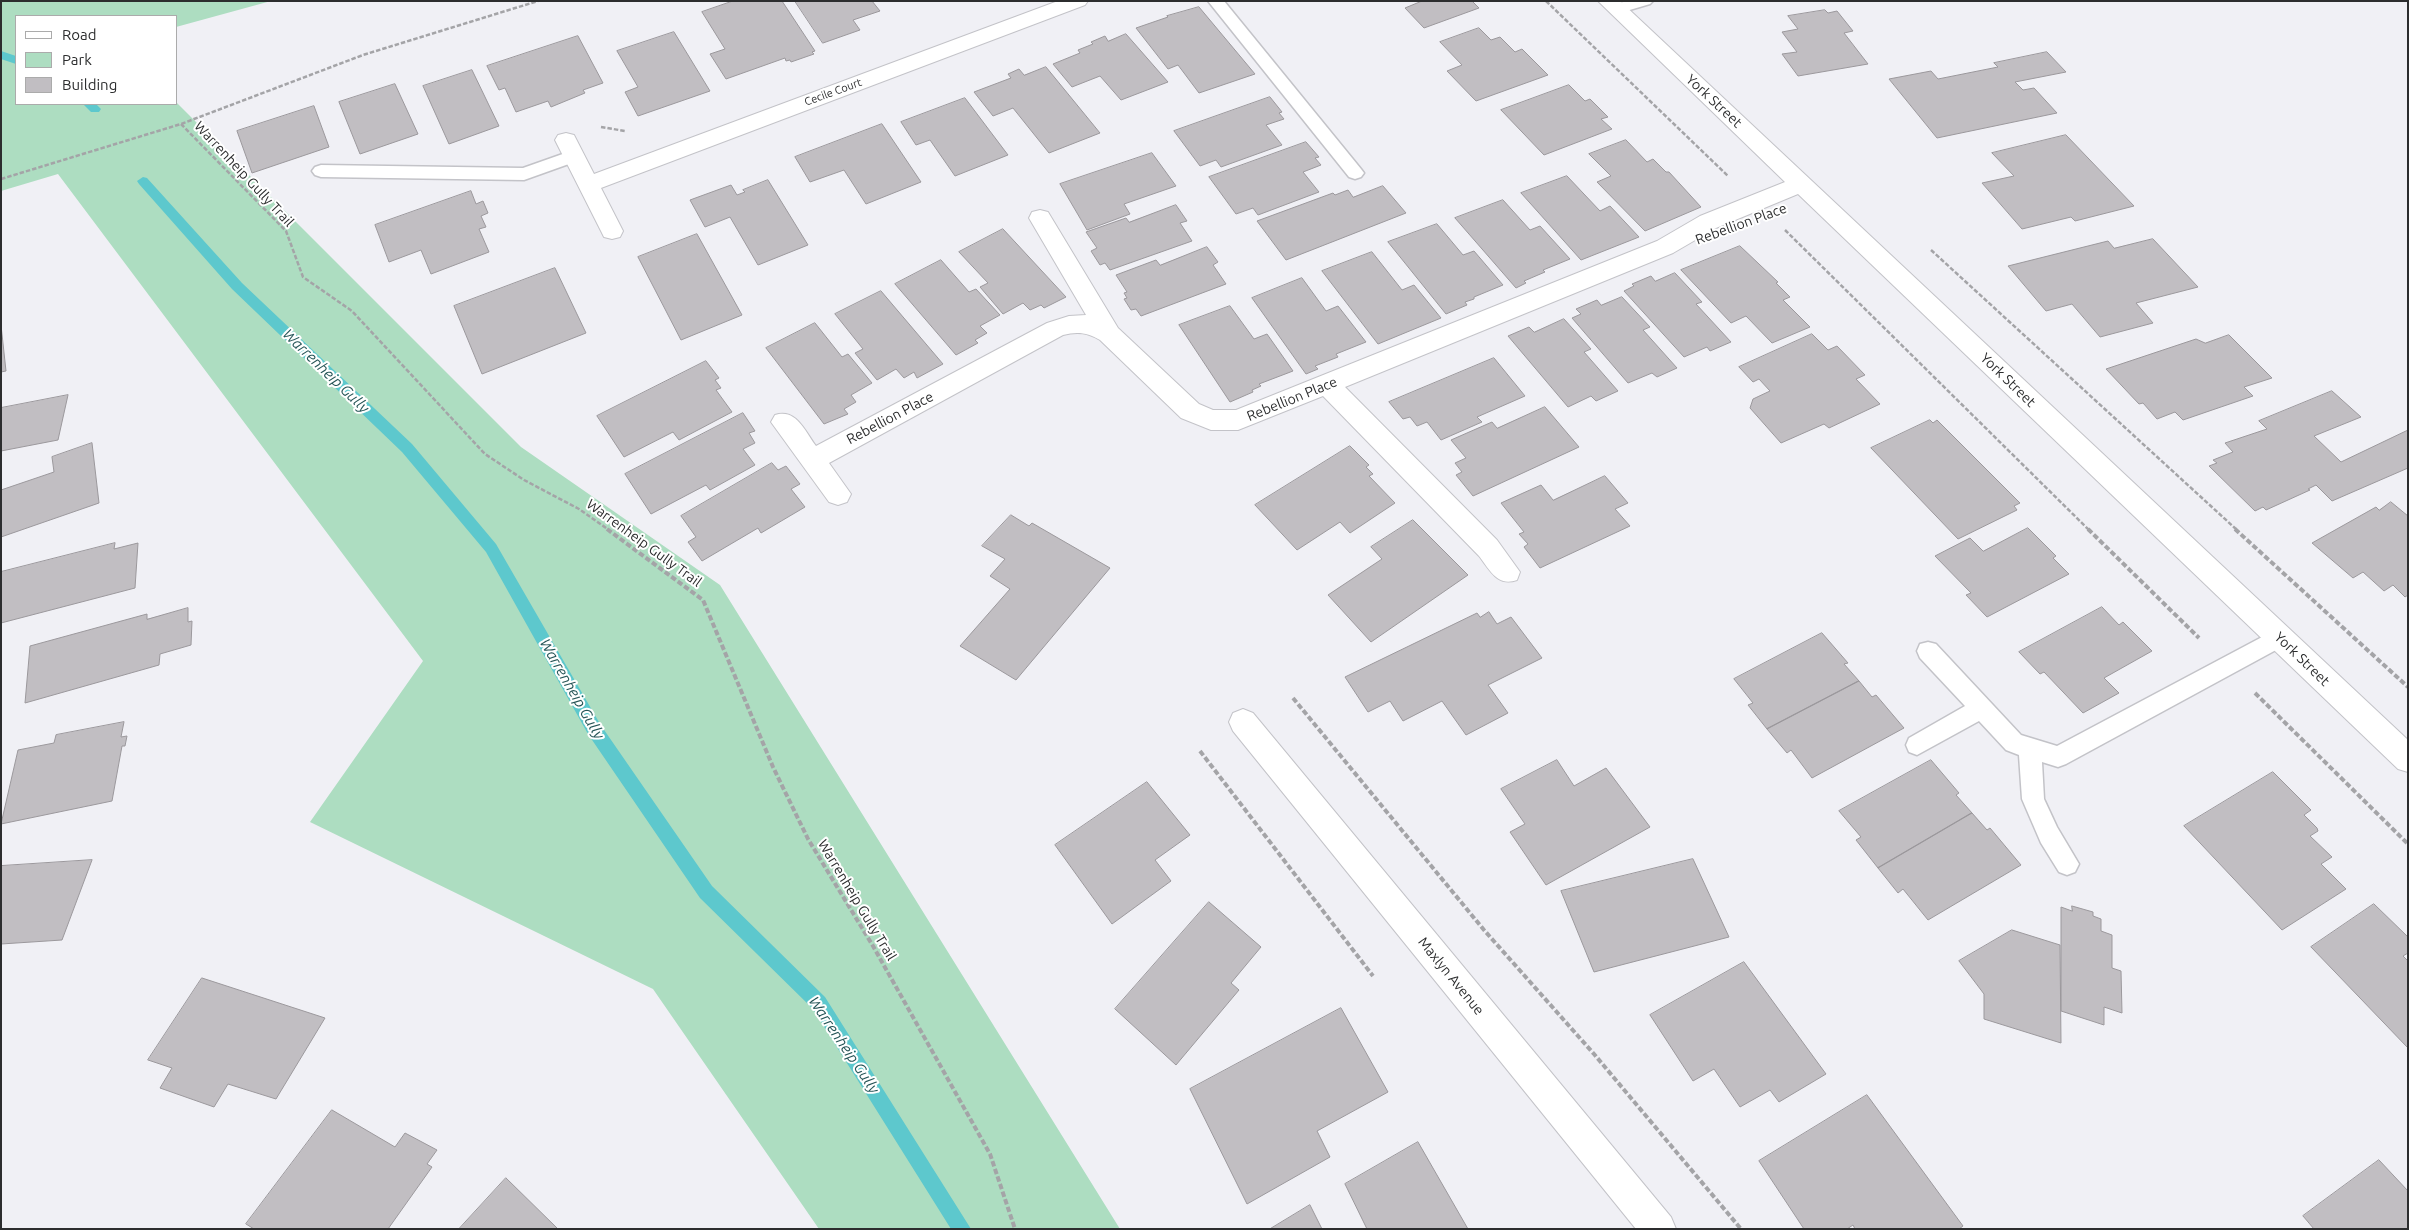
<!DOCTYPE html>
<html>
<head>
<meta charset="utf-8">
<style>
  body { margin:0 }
  #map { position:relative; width:2409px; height:1230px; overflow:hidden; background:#f0f0f5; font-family:Ubuntu,sans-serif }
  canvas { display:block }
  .frame { position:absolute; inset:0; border:2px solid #2c2d2e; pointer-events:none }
  .legend { position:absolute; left:15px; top:15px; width:162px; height:90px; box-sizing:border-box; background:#fff; border:1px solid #ababab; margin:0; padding:6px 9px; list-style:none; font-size:15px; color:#2c2d2e }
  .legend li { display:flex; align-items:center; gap:10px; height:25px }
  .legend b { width:25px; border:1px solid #ababab }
</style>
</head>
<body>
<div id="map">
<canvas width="2409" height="1230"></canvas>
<div class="frame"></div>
<ul class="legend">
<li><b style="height:6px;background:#fff"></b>Road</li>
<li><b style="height:14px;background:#adddc1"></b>Park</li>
<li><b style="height:14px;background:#c1bec2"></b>Building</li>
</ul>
</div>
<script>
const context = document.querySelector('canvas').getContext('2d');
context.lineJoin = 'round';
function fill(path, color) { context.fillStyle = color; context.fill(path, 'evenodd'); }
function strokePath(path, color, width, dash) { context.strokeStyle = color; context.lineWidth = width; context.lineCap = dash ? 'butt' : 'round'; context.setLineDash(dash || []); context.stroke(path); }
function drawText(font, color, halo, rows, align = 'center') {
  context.font = font + ' Ubuntu,sans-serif'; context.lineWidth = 4; context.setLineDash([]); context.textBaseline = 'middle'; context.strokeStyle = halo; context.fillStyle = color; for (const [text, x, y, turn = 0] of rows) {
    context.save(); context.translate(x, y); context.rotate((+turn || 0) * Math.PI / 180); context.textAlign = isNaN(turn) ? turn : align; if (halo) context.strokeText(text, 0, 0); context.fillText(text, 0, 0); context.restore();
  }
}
const green = new Path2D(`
  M1,1H271L176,27V16H16V104H176V102L521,447L720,585L1120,1229H819L653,989L310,822L423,661L58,174L1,191Z`);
const stream = new Path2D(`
  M1,51L16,56V64L1,59Z
  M83,104H96L101,109L99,112H91Z
  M143,177L147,178L242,283L412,444L496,544L600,724L712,886L825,997L971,1229H951L813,1009L700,898L588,734L486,552L402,452L232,289L139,184L137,181Z`);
const building = new Path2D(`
  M733,1H782L815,51L812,52L814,54L791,62L790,60L786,61L785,58L726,79L710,54L725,49L702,12Z
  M795,1H872L880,11L853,20L860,30L823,43Z
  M1472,1L1479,8L1424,28L1405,8L1422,1Z
  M1199,7L1255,74L1199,93L1178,65L1168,69L1136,28L1168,17L1167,16Z
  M1825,10L1828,13L1837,11L1853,31L1844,33L1868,64L1798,76L1782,54L1797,52L1782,32L1798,29L1788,16Z
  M1479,28L1491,40L1500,37L1515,52L1522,49L1548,75L1476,101L1447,71L1462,65L1440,42Z
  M674,32L710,91L638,116L625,92L638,87L617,51Z
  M1126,34L1168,82L1121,100L1100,76L1072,87L1053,64L1080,53L1078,50L1093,44L1091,42L1105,36L1108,41Z
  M578,36L603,83L583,90L585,93L551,107L548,101L516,112L505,88L499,90L487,66Z
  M2047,52L2066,72L2015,82L2023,90L2034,88L2057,113L1937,138L1889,79L1931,71L1938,79L1998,67L1994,63Z
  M1046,67L1100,133L1049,153L1013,108L993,116L974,92L1011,78L1008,74L1019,69L1024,75Z
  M472,70L499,126L449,144L423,86Z
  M395,84L418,134L360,154L339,102Z
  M1569,85L1585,101L1590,99L1608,117L1601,119L1612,129L1544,155L1501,110Z
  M1270,97L1282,112L1279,113L1284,119L1266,125L1282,145L1221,167L1216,160L1200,166L1174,131Z
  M965,98L1008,155L955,176L930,140L916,145L901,122Z
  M314,106L329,147L252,173L237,131Z
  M882,124L921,182L866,204L844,170L810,182L795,157Z
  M2066,135L2134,206L2075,221L2071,217L2022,229L1982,183L2014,176L1992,153Z
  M1626,140L1647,162L1653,159L1666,172H1669L1701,207L1645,231L1597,182L1611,176L1589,154Z
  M1306,142L1319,157L1315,158L1321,165L1303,172L1319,192L1258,215L1253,208L1236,214L1209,177Z
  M1152,153L1176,186L1124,204L1130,214L1087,230L1060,184Z
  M1567,176L1600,211L1610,206L1639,237L1581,260L1521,193Z
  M768,180L808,245L758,265L730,217L705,227L690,200L731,185L737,195L745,192L743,190Z
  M1383,186L1406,213L1286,260L1257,221L1333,193L1335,195L1348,190L1353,197Z
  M471,191L476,204L483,201L488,213L481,216L486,227L479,229L489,252L431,274L421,250L389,262L375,225Z
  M1503,200L1530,230L1540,226L1570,259L1543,270L1545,272L1524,281L1526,283L1516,288L1455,218Z
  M1176,205L1187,221L1180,223L1192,241L1110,270L1105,263L1100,265L1091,251L1097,248L1086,232L1126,218L1129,222Z
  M1437,224L1463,255L1474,251L1503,285L1474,297V299L1465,302L1467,305L1446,314L1388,242Z
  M1003,229L1066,297L1044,308L1041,305L1030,310L1023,303L1003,314L980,287L988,283L959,252Z
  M697,234L742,315L681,340L638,257Z
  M2153,239L2198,287L2136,303L2153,323L2100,337L2072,304L2046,311L2008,266L2108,241L2114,248Z
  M1740,246L1778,282L1776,283L1790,297L1783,300L1810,327L1772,343L1746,316L1731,323L1681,270Z
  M1207,247L1218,262L1213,265L1226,284L1141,316L1136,309L1131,310L1124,299L1127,298L1124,293L1127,292L1116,275L1156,260L1160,265Z
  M1372,252L1402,290L1414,285L1441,318L1378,344L1322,271Z
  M941,260L969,292L976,289L1000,315L980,326L987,333L975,340L978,343L956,355L895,284Z
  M555,268L586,333L482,374L454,306Z
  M1675,273L1702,302L1696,304L1731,342L1710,351L1707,347L1684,357L1624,291L1634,286L1632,284L1651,276L1655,281Z
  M1302,278L1326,311L1338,306L1366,342L1336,354L1338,357L1315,366L1318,369L1306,374L1252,298Z
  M881,291L943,364L917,378L914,372L904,378L896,369L877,380L855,353L863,349L835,314Z
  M1622,297L1650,327L1643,330L1677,368L1657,377L1652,373L1628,383L1572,318L1581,314L1576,309L1597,300L1601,305Z
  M1230,306L1254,339L1267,334L1293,371L1259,384L1261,386L1252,390L1253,392L1230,402L1179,325Z
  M1564,319L1591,349L1584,352L1618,391L1596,401L1591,396L1568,407L1508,336L1529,327L1534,332Z
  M815,323L842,357L848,354L872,383L851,395L856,402L844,409L848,414L824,424L766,348Z
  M1,325L6,371L1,372Z
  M1812,334L1828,350L1837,346L1865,375L1856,379L1880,404L1829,428L1824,424L1781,443L1750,408L1753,399L1770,391L1759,379L1753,382L1739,367Z
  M2229,335L2272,378L2244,387L2253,396L2183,420L2175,412L2157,419L2143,403L2139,404L2106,369L2196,339L2205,343Z
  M1494,358L1525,396L1477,417L1482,422L1441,440L1427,422L1417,426L1410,417L1403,419L1389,402Z
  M706,361L719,378L715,380L721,388L716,390L732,412L679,440L673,432L624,457L597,416Z
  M2332,391L2361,417L2314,436L2341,462L2408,430V468L2332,501L2316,485L2308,489L2310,490L2266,510L2263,507L2255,511L2209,466L2217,463L2213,460L2233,452L2225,443L2267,429L2259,421Z
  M68,395L58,440L1,451V408Z
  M1545,407L1579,447L1473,496L1456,475L1462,472L1455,463L1466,458L1451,440L1492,422L1497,428Z
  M743,413L755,431L749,433L755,443L743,449L755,465L710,490L706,485L651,514L625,474Z
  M1930,420L1933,423L1937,420L2020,503L2014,506L2017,510L1958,539L1871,448Z
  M92,443L99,503L1,537V490L54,472L52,457Z
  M1350,446L1369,465L1366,467L1373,474L1369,476L1395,503L1350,533L1340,522L1297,550L1255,505Z
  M772,463L778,470L786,466L800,484L791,489L805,507L761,533L758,528L702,561L688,542L696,537L681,516Z
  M1605,476L1628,503L1615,509L1630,526L1540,568L1524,547L1528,544L1519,534L1524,532L1501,503L1541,485L1553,500Z
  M2391,502L2408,516V595L2405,597L2393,585L2384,591L2363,572L2353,578L2312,543L2376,507L2379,510Z
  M1011,515L1029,526L1032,523L1110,568L1016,680L960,646L1010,589L990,576L1005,559L982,546Z
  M1413,520L1468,575L1371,642L1328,595L1382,559L1371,547Z
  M2028,528L2056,556L2053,558L2069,574L1987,617L1966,595L1971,593L1935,556L1970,538L1983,551Z
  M115,543L114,549L138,543L135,588L1,623V572Z
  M2102,607L2119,625L2123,622L2152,651L2104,678L2119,693L2083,713L2044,672L2040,674L2019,652Z
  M188,608V622L192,621L191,645L160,654L159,665L25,703L30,646L147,614V619Z
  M1489,612L1497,624L1511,617L1542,658L1488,685L1508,713L1466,735L1442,701L1403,721L1390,701L1368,712L1345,677L1477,613L1480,617Z
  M1822,633L1848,663L1844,664L1859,681L1767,729L1748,705L1753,703L1734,679Z
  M1859,681L1872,697L1876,695L1904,728L1812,778L1791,750L1787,753L1767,729Z
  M124,722L121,737L127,736L125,746H122L112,801L1,824L18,750L54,743L56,735Z
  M1557,760L1574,786L1606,768L1650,827L1546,885L1510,832L1525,824L1501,789Z
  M1931,760L1959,793L1956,795L1972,813L1878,868L1856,840L1861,837L1839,811Z
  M2273,772L2311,810L2304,815L2317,828L2318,831L2310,836L2332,857L2321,864L2346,889L2282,930L2184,826Z
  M1147,782L1190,835L1155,860L1171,881L1112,924L1055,845Z
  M1972,813L1987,830L1990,828L2021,865L1928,920L1903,889L1898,893L1878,868Z
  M1693,859L1729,937L1594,972L1561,891Z
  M92,860L62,940L1,944V866Z
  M1209,902L1261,947L1231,983L1239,990L1176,1065L1115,1009Z
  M2374,904L2408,937V953L2403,956L2408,961V1048L2311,947Z
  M2072,906L2093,912V916L2101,919V931L2112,935V968L2121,971L2122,1013L2104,1007V1025L2061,1011V907L2072,911Z
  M2012,930L2060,945L2061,1043L1984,1019V994L1959,961Z
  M1744,962L1826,1074L1779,1102L1770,1090L1740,1107L1714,1069L1693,1081L1650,1015Z
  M202,978L325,1018L276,1099L228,1084L214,1107L160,1088L172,1068L148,1060Z
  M1341,1008L1388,1092L1317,1131L1330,1157L1247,1204L1190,1089Z
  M1867,1095L1963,1226L1959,1229H1855L1853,1225L1847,1229H1804L1759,1161Z
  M332,1110L395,1147L405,1133L437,1150L427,1164L432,1167L388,1229H254L246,1224Z
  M1418,1142L1468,1229H1367L1345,1184Z
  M2379,1160L2408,1191V1229H2314L2303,1216Z
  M506,1178L558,1229H459Z
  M1310,1205L1322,1229H1270Z`);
const pathFar1 = new Path2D(`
  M1546,1L1728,176
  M181,124L286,231L303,277L352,311L485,454L524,480L579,509L609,530
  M601,127L625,131
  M1,179L181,124L363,55L538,1
  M1785,230L2089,530
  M1931,250L2237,530`);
const path = new Path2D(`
  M607,529L703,600L773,767L808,839L873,946L990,1154L1015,1229
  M2088,529L2199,638
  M2235,529L2408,687
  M2255,693L2408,844
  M1293,698L1484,930L1594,1054L1741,1229
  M1200,751L1373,976`);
const lane = new Path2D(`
  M1208,1H1224L1361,169L1364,173L1361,177L1355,179L1349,177Z
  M1626,1H1653L1650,4L1616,14L1611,12L1608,9L1611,6Z
  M574,150L580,152L582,156L580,160L524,180L321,177L315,175L312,171L315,167L321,165L523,168Z
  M2279,628L2287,630L2290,637L2287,644L2066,764L2058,767L2042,762L2044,799L2057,827L2079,864L2075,872L2067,875L2059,872L2041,843L2022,799L2019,755L2006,750L1979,721L1917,755L1909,752L1906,745L1909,738L1965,706L1920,658L1917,651L1920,644L1928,642L1936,644L2021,735L2057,746Z`);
const street = new Path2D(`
  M1058,1H1088L1085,5L601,188L623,231L620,237L612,239L604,237L601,231L555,140L558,135L566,133L574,135L594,174Z
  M1598,1H1620L2408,740V772L2398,769L1798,194L1716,228L1673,253L1345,387L1497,540L1520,572L1517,580C1497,587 1490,570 1479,556L1323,396L1238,430H1211L1181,418L1100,340C1088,333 1078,331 1063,335L829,463L851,494L847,502L838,505L829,502L771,422L775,415C796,408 805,431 816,446L1047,323L1069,316L1086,315L1029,218L1032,212L1040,210L1048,212L1118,328L1199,404L1213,410H1236L1657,241L1700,216L1785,182Z
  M1243,709L1253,713L1671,1217L1676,1229H1636L1233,731L1229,722L1233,713Z`);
const farStreetnames = [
  ["Cecile Court",833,92,-20]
];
const streetNames = [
  ["York Street",1714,101,43],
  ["Warrenheip Gully Trail",244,174,47],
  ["Rebellion Place",1741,224,-20],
  ["York Street",2008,380,44],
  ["Rebellion Place",1292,399,-22],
  ["Rebellion Place",890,418,-28],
  ["Warrenheip Gully Trail",644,543,36],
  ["York Street",2302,659,44],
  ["Warrenheip Gully Trail",857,900,59],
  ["Maxlyn Avenue",1451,976,51]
];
const waterNames = [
  ["Warrenheip Gully",326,371,44],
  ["Warrenheip Gully",572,689,60],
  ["Warrenheip Gully",844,1045,56]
];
fill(green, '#adddc1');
fill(stream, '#5dc8cd');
fill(building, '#c1bec2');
strokePath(building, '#9b989c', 1);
strokePath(lane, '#c3c3c8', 3);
strokePath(street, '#c3c3c8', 2);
strokePath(pathFar1, '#a4a4a7', 2.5, [4.5, 2]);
strokePath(path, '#a4a4a7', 4, [5.5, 2.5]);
fill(lane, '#fff');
fill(street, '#fff');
drawText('11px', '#2c2d2e', '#fff', farStreetnames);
drawText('14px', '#2c2d2e', '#fff', streetNames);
drawText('italic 15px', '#265557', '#fff', waterNames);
</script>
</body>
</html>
